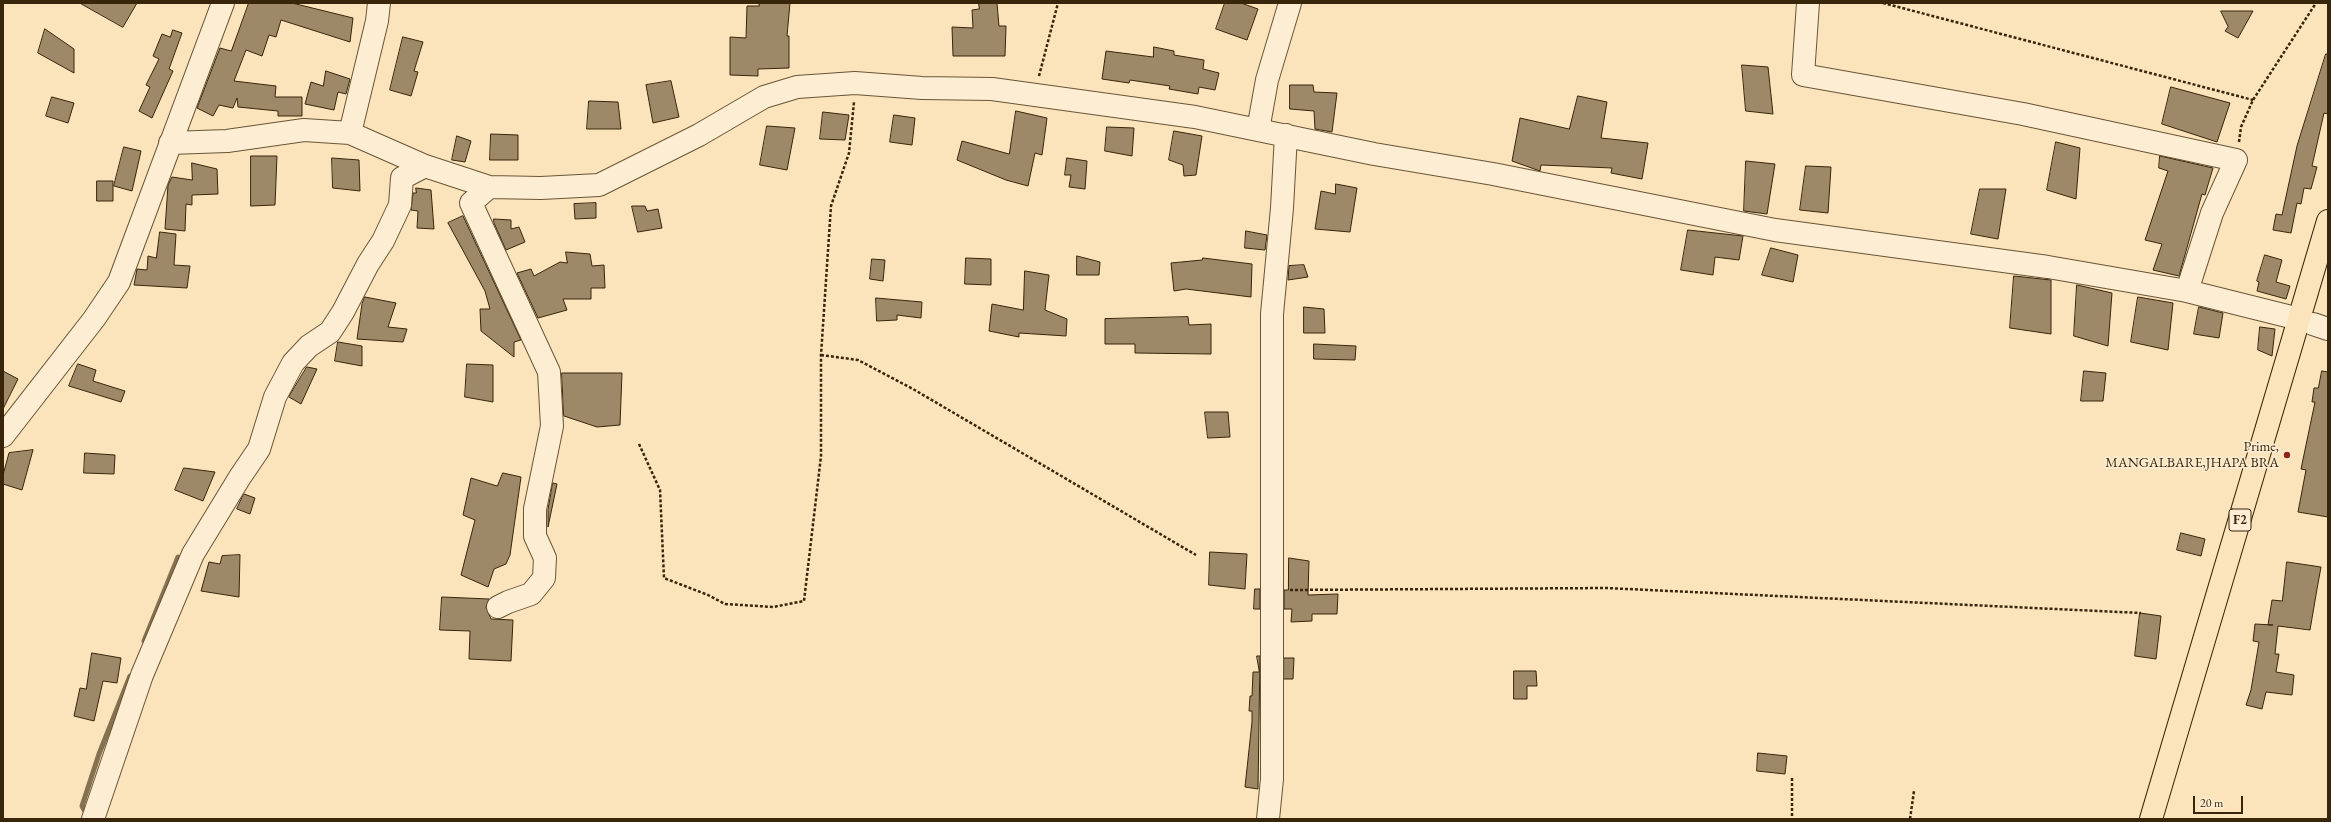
<!DOCTYPE html>
<html>
<head>
<meta charset="utf-8">
<style>
  body { margin:0 }
  #map { position:relative; width:2331px; height:822px; overflow:hidden; background:#fbe4bc; font-family:"EB Garamond",serif }
  canvas { display:block }
  .frame { position:absolute; inset:0; border:4px solid #38250a; pointer-events:none }
  .scale { position:absolute; left:2193px; top:796px; width:50px; height:18px; box-sizing:border-box; border:2px solid #38250a; border-top:0; padding-left:5px; font-size:12px; line-height:14px; white-space:nowrap; color:#38250a; -webkit-text-stroke:3px #fcedd3; paint-order:stroke }
</style>
</head>
<body>
<div id="map">
<canvas width="2331" height="822"></canvas>
<div class="frame"></div>
<div class="scale">20 m</div>
</div>
<script>
const context = document.querySelector('canvas').getContext('2d');
context.lineJoin = 'round';
function strokePath(path, color, width, dash) { context.strokeStyle = color; context.lineWidth = width; context.lineCap = dash ? 'butt' : 'round'; context.setLineDash(dash || []); context.stroke(path); }
function fill(path, color) { context.fillStyle = color; context.fill(path, 'evenodd'); }
function drawText(font, color, halo, rows, align = 'center') {
  context.font = font + ' "EB Garamond",serif'; context.lineWidth = 3; context.setLineDash([]); context.textBaseline = 'middle'; context.strokeStyle = halo; context.fillStyle = color; for (const [text, x, y, turn = 0] of rows) {
    context.save(); context.translate(x, y); context.rotate((+turn || 0) * Math.PI / 180); context.textAlign = isNaN(turn) ? turn : align; if (halo) context.strokeText(text, 0, 0); context.fillText(text, 0, 0); context.restore();
  }
}
const stream = new Path2D(`
  M144,641L178,557
  M87,815L82,806L99,754L130,676`);
const building = new Path2D(`
  M80,3H137L123,27Z
  M249,3H292L353,18L350,42L281,20L276,37L269,35L262,56L246,50L234,81L276,86L275,97H302V116H278V111L238,107L237,98L233,108L219,105L213,116L197,108L220,48L231,51Z
  M759,3H790L787,36H789V68L758,69V76L730,75V37L746,38L747,6H759Z
  M979,3H997L999,26H1006L1005,56H953L952,27L973,28L972,10L979,9Z
  M1225,3H1241L1258,9L1247,40L1216,29Z
  M2221,11H2253L2238,38L2225,31L2228,27Z
  M45,29L74,49V73L38,53Z
  M173,30L182,33L169,69L173,71L152,118L139,111L150,87L146,85L159,59L153,56L162,34L170,37Z
  M403,37L423,42L414,71L418,72L411,96L390,90Z
  M1154,47L1174,51V55L1204,60L1203,69L1219,73L1215,90L1199,87L1198,94L1169,89L1170,86L1130,80L1129,83L1102,79L1106,51L1153,57Z
  M2326,54H2328V114L2324,113L2312,166L2317,167L2311,189L2304,188L2301,204L2297,203L2291,233L2273,230L2276,214L2282,215L2297,146Z
  M1742,65L1768,67L1773,114L1746,111Z
  M326,71L350,79L346,94L338,92L334,110L305,104L311,82L323,86Z
  M671,81L679,117L653,123L646,85Z
  M1290,85H1313L1314,92L1337,93L1332,132L1315,129L1314,111L1290,109Z
  M2171,87L2230,103L2217,142L2162,124Z
  M1578,96L1607,102L1601,138L1648,143L1642,179L1611,173L1612,168L1541,165L1540,171L1512,161L1520,118L1569,129Z
  M52,97L74,103L68,123L46,116Z
  M589,101L618,102L621,129H587Z
  M1016,111L1047,118L1042,155L1035,153L1028,186L1006,180L957,160L962,141L1009,154Z
  M823,112L849,115L845,140L820,139Z
  M894,115L915,118L912,145L890,142Z
  M767,126L795,128L787,170L760,165Z
  M1107,127L1134,128L1132,156L1105,151Z
  M1174,131L1202,136L1196,175L1184,176L1183,165L1169,160Z
  M491,134L518,135V160H490Z
  M457,136L471,141L465,162L452,160Z
  M2056,142L2080,148L2076,199L2047,190Z
  M124,147L141,151L132,191L114,186Z
  M251,156H277L275,205L251,206Z
  M2160,156L2213,168L2205,195L2202,194L2179,276L2153,270L2162,244L2145,240L2168,171L2159,168Z
  M332,158L359,160L360,191L333,188Z
  M1067,158L1087,161L1085,189L1069,187L1071,175H1065Z
  M1746,161L1775,164L1767,214L1744,211Z
  M192,163L217,169L218,194L192,195V205L186,204L185,231L165,229L168,185L172,177L192,180Z
  M1806,166L1831,167L1828,213L1800,210Z
  M97,181H113V201H97Z
  M1336,184L1357,188L1350,232L1315,229L1321,191L1335,194Z
  M416,188L431,190L434,229L417,228L418,211L411,210L413,193H416Z
  M1980,189H2006L1998,239L1971,234Z
  M596,203V218L575,219L574,204Z
  M632,206H645L647,211L658,209L662,228L638,232Z
  M463,216L521,340L514,342V357L481,331L480,309H490L485,291L448,223Z
  M494,219L511,220V229L519,227L525,242L506,250L494,223Z
  M1688,230L1743,236L1739,260L1715,257L1713,275L1681,270Z
  M1246,231L1267,235L1265,250L1245,248Z
  M160,232L176,234L174,265L190,266L187,288L134,285L137,269L147,270L148,256L156,258Z
  M1771,248L1798,255L1793,282L1762,275Z
  M566,252L590,254L592,266L604,265L605,288H591V299H563L567,310L538,318L517,273L531,269L534,276L560,262L567,263Z
  M2265,255L2282,260L2276,282L2290,286L2286,299L2257,291L2259,282L2257,281Z
  M1077,256L1100,262L1099,275H1077Z
  M966,258L991,259V285L965,284Z
  M1203,258L1252,264L1251,297L1186,289L1174,291L1171,263L1202,260Z
  M872,259L885,260L883,281L870,279Z
  M1304,265L1308,277L1288,280L1289,266Z
  M1025,271L1049,275L1045,310L1067,319L1066,336L1019,333V337L989,331L992,304L1023,310Z
  M2014,276L2051,280V334L2010,328Z
  M2077,285L2112,293L2108,346L2074,336Z
  M365,297L396,303L388,327L407,329L403,342L357,339L362,304Z
  M2138,297L2173,303L2168,350L2131,342Z
  M876,298L922,302L921,318L897,315V320L877,321Z
  M1304,307L1324,309L1325,333H1304Z
  M2199,307L2223,313L2219,338L2194,334Z
  M1188,317L1189,325L1211,324V354L1135,353V344H1105V319Z
  M2260,327L2275,329L2272,356L2258,350Z
  M338,342L362,346V366L335,361Z
  M1314,344L1356,346L1355,360L1314,359Z
  M78,364L96,370L93,381L125,391L121,402L69,386Z
  M467,364L493,365V402L465,397Z
  M307,367L317,369L301,404L289,397Z
  M3,371L18,379L3,409Z
  M2084,371L2106,373L2103,401H2081Z
  M2322,371L2328,372V517L2298,512L2306,470L2301,469L2315,402H2312L2314,388H2318Z
  M562,373H622L620,425L597,427L564,416Z
  M1205,412H1228L1230,437L1208,438Z
  M33,450L22,490L3,484V475L9,453Z
  M85,453L115,455L114,474L84,473Z
  M184,468L215,472L203,501L175,490Z
  M503,473L521,477L510,555L506,564L494,569L488,587L461,575L475,520L463,515L471,478L497,486Z
  M553,483L557,484L548,527V510Z
  M244,494L255,498L250,514L237,509Z
  M2181,533L2205,539L2201,556L2177,550Z
  M1210,552L1247,554L1245,589L1209,585Z
  M240,555L239,597L201,591L209,562L220,564L222,556Z
  M1289,558L1309,561L1308,595L1338,594L1337,614H1312V621L1291,622L1292,609H1284V590H1288Z
  M2287,562L2321,567L2317,589L2310,630L2278,626L2275,654H2279L2276,672L2294,675L2292,695L2266,692L2262,709L2246,705L2251,690L2259,642L2253,641L2255,624L2273,625H2268L2272,600L2282,601Z
  M1255,589H1260V609H1254Z
  M442,597L489,599L486,607L491,619L513,620L511,661L469,659L470,631L440,630Z
  M2140,613L2161,616L2156,659L2135,656Z
  M92,653L121,658L117,683L103,681L94,721L74,716L80,688L86,689Z
  M1257,656H1260L1258,789L1245,787L1252,722V711H1249L1250,696H1252L1253,672H1259Z
  M1284,658H1294L1293,679H1284Z
  M1514,671H1536L1537,686H1527V699H1514Z
  M1758,753L1787,756L1785,774L1757,771Z`);
const path = new Path2D(`
  M1883,3L2253,100
  M1039,76L1058,3
  M2239,142L2241,127L2253,100L2316,3
  M821,355L858,360L913,389L1196,555
  M639,444L660,490L664,578L708,595L725,604L773,607L804,601L821,456V355L831,206L849,153L854,102
  M1290,590L1606,588L2141,613
  M1792,778V819
  M1910,819L1914,791`);
const minor = new Path2D(`
  M1808,3L1803,75L2023,114L2236,160L2212,213L2187,291
  M1258,130L1267,80L1290,3
  M350,133L377,21L379,3
  M170,143L227,141L304,130L350,133L425,166L489,187L541,188L599,185L699,135L764,97L797,87L855,83L922,88L992,89L1195,117L1374,154L1493,174L1775,230L2048,267L2187,291L2299,319
  M489,187L471,203L549,372L552,426L535,509V536L545,558L544,578L531,594L508,602L498,607
  M2313,324L2328,329
  M3,436L94,319L119,282L223,3
  M93,819L142,675L193,554L240,477L259,449L275,397L293,363L309,346L330,332L343,312L368,264L383,241L400,205L402,178L425,166
  M1268,819L1272,779V314L1282,208L1286,135`);
const major = new Path2D(`
  M2151,819L2328,221`);
const markers = [
  [2287,455,4,"#8f2418"]
];
const shields = [
  [2240,520,22]
];
const shieldNames = [
  ["F2",2240,520]
];
const poiNames = [
  ["Prime,",2279,447],
  ["MANGALBARE,JHAPA BRA",2279,463]
];
strokePath(stream, '#857150', 5);
fill(building, '#9d8867');
strokePath(building, '#38250a', 1);
strokePath(minor, '#695536', 24);
strokePath(major, '#38250a', 24);
strokePath(path, '#38250a', 2.5, [3, 2]);
strokePath(minor, '#fcedd3', 22);
strokePath(major, '#fbe4bc', 22);
for (const [x, y, r, color] of markers) { const dot = new Path2D(); dot.arc(x, y, r, 0, 2 * Math.PI); context.fillStyle = color; context.fill(dot); strokePath(dot, '#fcedd3', 1.5); }
for (const [x, y, w] of shields) { const box = new Path2D(); box.roundRect(x - w / 2, y - 11, w, 22, 3); context.fillStyle = '#fcedd3'; context.fill(box); strokePath(box, '#38250a', 1); }
drawText('bold 13px', '#38250a', null, shieldNames);
drawText('14px', '#38250a', '#fcedd3', poiNames, 'right');
</script>
</body>
</html>
